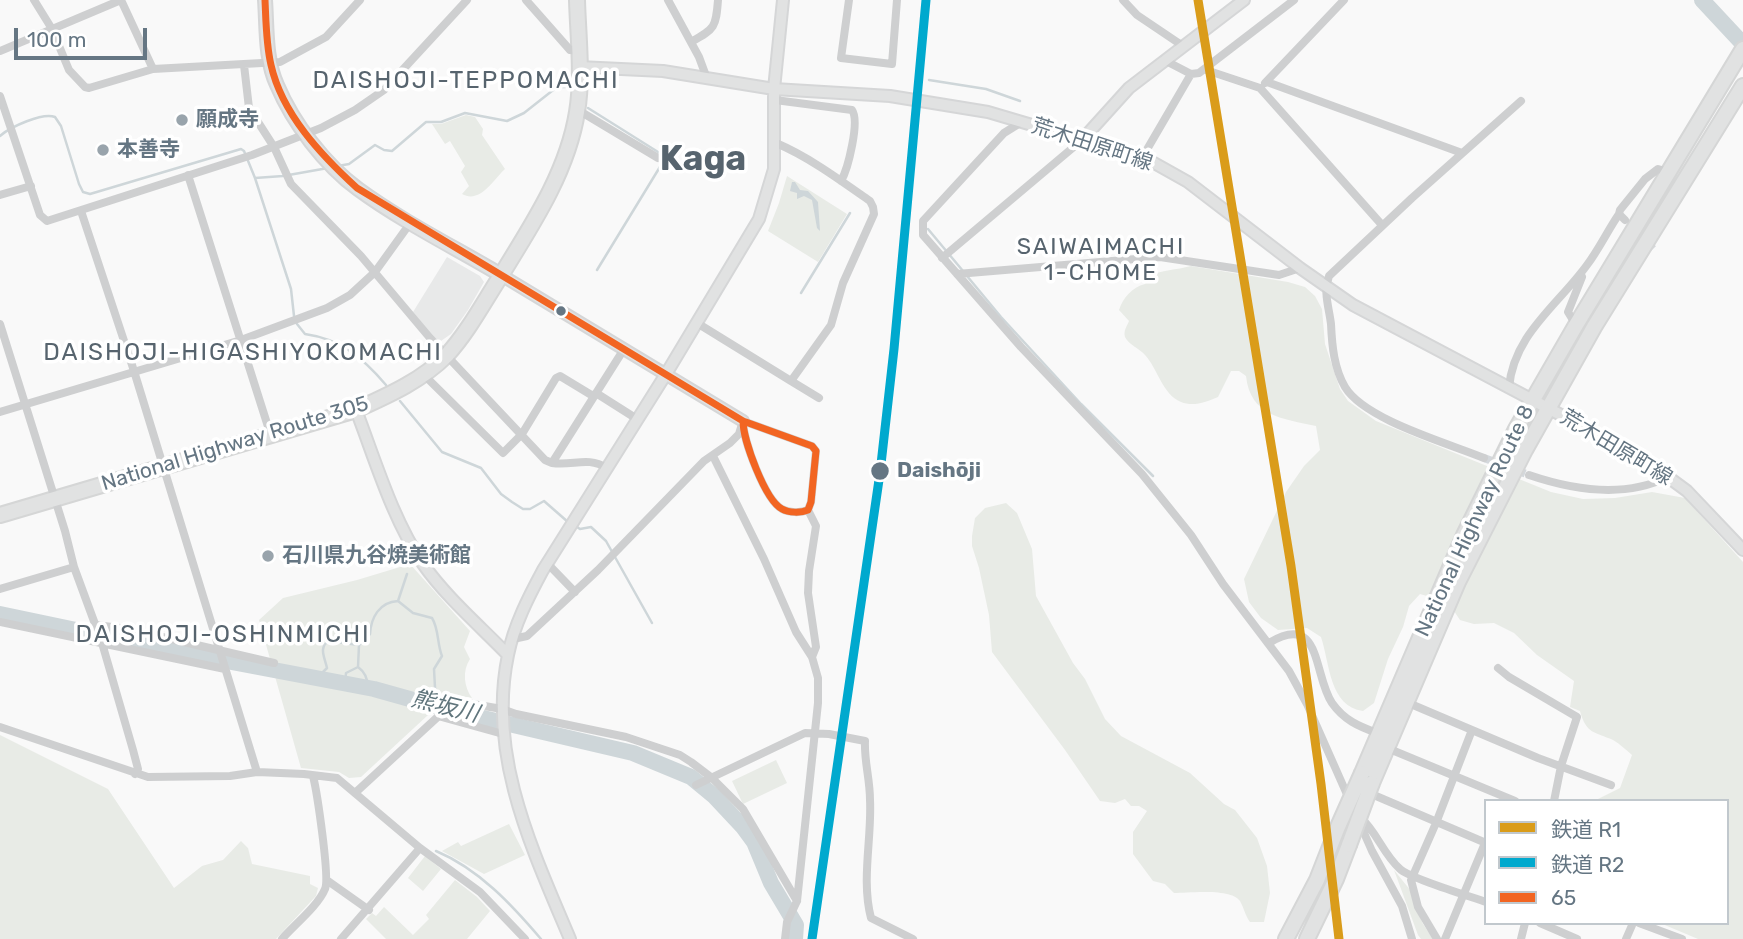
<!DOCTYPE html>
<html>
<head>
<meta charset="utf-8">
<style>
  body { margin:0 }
  #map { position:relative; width:1743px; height:939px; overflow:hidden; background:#f9f9f9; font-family:Rubik,"Noto Sans JP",sans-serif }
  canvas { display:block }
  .legend { position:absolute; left:1484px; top:799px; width:245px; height:126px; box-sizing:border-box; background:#fff; border:2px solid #c1c8cd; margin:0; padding:9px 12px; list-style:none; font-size:21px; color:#657683 }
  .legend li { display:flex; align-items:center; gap:14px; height:35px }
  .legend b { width:35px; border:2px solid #c1c8cd }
  .scale { position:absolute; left:14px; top:28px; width:133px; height:32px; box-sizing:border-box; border:4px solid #657683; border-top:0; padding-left:9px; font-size:21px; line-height:24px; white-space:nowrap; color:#657683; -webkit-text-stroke:5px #fff; paint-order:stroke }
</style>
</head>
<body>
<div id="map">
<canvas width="1743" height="939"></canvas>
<ul class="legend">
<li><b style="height:9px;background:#da9c1a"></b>鉄道 R1</li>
<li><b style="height:9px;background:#00a9ce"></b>鉄道 R2</li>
<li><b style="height:9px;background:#f26522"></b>65</li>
</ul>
<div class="scale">100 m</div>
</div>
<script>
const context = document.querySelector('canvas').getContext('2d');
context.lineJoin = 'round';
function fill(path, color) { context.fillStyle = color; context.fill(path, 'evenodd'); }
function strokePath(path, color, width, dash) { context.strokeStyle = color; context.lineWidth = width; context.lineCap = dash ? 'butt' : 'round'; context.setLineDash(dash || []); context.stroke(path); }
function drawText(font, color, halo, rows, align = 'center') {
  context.font = font + ' Rubik,"Noto Sans JP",sans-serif'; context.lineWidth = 7; context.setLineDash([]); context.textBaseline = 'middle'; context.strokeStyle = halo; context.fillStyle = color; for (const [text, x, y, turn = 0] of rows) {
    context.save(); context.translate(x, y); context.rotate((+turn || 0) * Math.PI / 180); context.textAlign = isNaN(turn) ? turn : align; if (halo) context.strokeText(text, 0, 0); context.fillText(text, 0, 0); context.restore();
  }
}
const built = new Path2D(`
  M447,257L480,276L484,282L468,310L451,334L438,343L413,312Z`);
const green = new Path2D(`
  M466,115L475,117L483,129L482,135L505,169C493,180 480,204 462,194L469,186L461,172L465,166L450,141L445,144L432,124H441Z
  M787,176L847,214L818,262L768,231L779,203Z
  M1191,266L1288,282L1305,287L1315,296L1322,309L1325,344L1340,389L1348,401L1376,421L1551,492L1583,499L1615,498L1652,492L1685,498L1743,562V939H1698L1660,923H1727V801H1594L1620,788L1632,755C1626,750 1620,744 1613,740C1595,732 1586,734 1580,711L1570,707L1574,681L1537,655L1514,633L1494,623L1474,624L1460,620L1448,602L1420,594L1409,606L1403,627L1388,659L1374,703L1363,711C1329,706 1330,664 1321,637L1307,628L1278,630L1261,618L1249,602L1244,579L1286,492L1304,466L1320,450L1316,426C1283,419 1250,416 1246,376L1239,371H1231L1218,397C1207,402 1193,407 1181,402C1162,394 1158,369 1145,355C1140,349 1128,344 1125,337C1123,331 1127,326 1129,321L1119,310C1123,298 1132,287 1145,284L1148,276C1162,270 1176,270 1191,266Z
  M1006,503L1017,513L1032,549L1036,596L1073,663L1085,679L1105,719L1121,736L1190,773L1224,804L1235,810L1257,838L1267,866L1270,893L1264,922H1250C1245,915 1244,908 1240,901C1231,888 1189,893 1174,893L1165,884L1153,881L1133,854V832L1147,811L1139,806H1131L1125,799L1115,803L1100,801L1065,750L992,652L989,615L979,568L972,546V536L975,518L985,508Z
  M410,564L470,631L464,647L470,659C462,671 464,687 472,698L445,693L441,703L361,777L349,778L339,772L301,768L259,620L283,598L357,580Z
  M0,735L108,789L174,888L202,866L223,860L241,841L248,848L252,864L310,876V884L318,888L316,896L276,939H0Z
  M776,760L787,783L743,804L732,781Z
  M509,824L525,855L484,874L442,851L458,842L461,846Z
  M425,856L441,869L423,891L408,878Z
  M1394,870L1411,891L1413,900L1423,924L1433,939H1421L1418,935Z
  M455,880L477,897L490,911L467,939H386L366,919L372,913L376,916L384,907L413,935L429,919L426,915Z`);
const water = new Path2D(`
  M792,182H795L800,190L808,191L818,202L820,231L817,228L812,200L804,196L797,199V193L790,191Z`);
const stream = new Path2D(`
  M929,80L986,89L1020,101
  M588,108L666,157L597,270
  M0,136C10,127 43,112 55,117L61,126L79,184L83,192L90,194L241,149L244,151L255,178L283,176L328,168
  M338,166L349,164L375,145L384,150L392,151L426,122H441L465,113L507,121L524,113L557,87H565
  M255,178L291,289L294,316
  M928,229L963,271
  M967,276L1001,317L1081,404L1153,476
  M801,293L850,213
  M297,324L305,334C341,339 363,358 386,385
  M400,401L442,452L481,468L501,494L512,502L523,509H530L544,501L568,522
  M574,525L580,529L591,527L606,541L652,623
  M407,574L398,601L413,613L432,618C439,629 437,644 442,656L434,669L436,706
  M359,645L358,667C365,672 368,679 368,688
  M317,678L327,668C325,658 318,647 329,641L359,645L370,634C371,618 379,602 398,601
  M345,683L346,673L358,667
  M436,851C479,869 512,905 541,939`);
const river = new Path2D(`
  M1702,0L1743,44
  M0,614L200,656L374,689L449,710L633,753L691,777L714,796L743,827L754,842L771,883L796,925L795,939`);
const streetTunnel = new Path2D(`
  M1632,227L1653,249
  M1484,458L1529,475`);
const street = new Path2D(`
  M34,0L52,29L69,70L85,87L89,88L153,69
  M526,0L570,50L579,51
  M668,0L699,57L706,76
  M849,0L841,58L892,64L897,0
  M1123,0L1137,15L1183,46
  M691,42C715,29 716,27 718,0
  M0,51L121,0L153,69L280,62L326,37L360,0
  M1164,60L1191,74L1199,73L1294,0
  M244,65L249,108L274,147L291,184L361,256L430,338L545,460L552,463
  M1206,70L1260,88L1382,225
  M1267,82L1462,153
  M1265,83L1344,0
  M0,96L40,215L47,221L252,155L321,128L355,110L384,90L467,0
  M775,100L852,110C860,121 848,169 841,181
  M578,110L658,158
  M1020,123L1004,133L923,221V235L1021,347L1142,474L1191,535L1223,584L1289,671L1307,704L1372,851L1402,906L1412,939
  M1142,158L1191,74
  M188,175L271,436
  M0,195L31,186
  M81,211L134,371L257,772
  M1625,220L1619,214L1620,210L1645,179L1658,169L1669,172
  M942,258L1082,140
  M957,274L1160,257L1279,275L1300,268
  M697,323L791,381L831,325L843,283L874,214L873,207L870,201C840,180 809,157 776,143
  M0,324L65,531L74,567L102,643L133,750L138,769L135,774
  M1576,325L1568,312L1582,277
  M424,375L503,453L522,434L556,378L560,376L593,396
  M791,381L819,398
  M1509,388C1513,335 1558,305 1587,265C1599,249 1608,230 1619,214
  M596,393L637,419
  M0,412L241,340L327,308L350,295L375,272L411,222
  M743,421L812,446L816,451L811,502L808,510C801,513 789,513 782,509C765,500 743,440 743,421Z
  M713,456L764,559L796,632L812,657L818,678V703L797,901L787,922L785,939
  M1484,458C1448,443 1365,420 1345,387C1334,368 1332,346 1331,324C1329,307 1323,293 1329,276L1412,198L1521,101
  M607,468C587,456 574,466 552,463L624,349
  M1529,475C1573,490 1625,498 1668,477
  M808,510L816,526L809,571L808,593L816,647L812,657
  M547,563L575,592
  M0,589L74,567
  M0,622L225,669
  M96,625L128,629L274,663
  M513,639L527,636L598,570L704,461L730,443L739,434L743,421
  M1269,643C1322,611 1313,675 1332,703C1344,720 1358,726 1377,733
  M1498,668L1509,677L1577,717L1561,766L1554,801
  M1406,702L1538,758L1611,785
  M438,716L503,734
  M0,727L148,777L230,776L257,772L304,774L337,778L420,848L480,892L525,939
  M1387,748L1515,801
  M696,785L805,733L829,734L865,741C864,761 870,779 870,800C872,838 861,880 871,918L913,939
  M355,793L455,701L502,709L516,714L626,737L680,755L691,762L712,778L743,809L797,901
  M1369,793L1486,843
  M1360,817C1377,832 1383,854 1400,869C1409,878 1469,896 1486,902
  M328,881L369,910
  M1540,923L1577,939
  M1639,923L1682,939
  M282,939C294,925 318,906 325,889C330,878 317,792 313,776
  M341,939L420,848
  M1437,939L1418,907L1411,880L1436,823L1472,730
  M1445,939L1485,843
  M1521,939L1525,923
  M1626,939L1633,923`);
const secondary = new Path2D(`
  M579,67L663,71L774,89L890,96L988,112L1147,159L1188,182L1300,268L1353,305L1612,442L1668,477L1687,491L1743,550
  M1082,140L1129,88L1244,0
  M501,275L743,421
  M356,410C376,462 392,518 423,564C446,597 480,626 508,655
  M570,939C532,849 487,755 508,655C514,625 529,596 543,570L666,374L759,219L774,169V89L783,0`);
const primary = new Path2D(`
  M265,0C267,27 265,59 277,85C293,123 325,165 358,189C403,222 454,247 501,275`);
const highway = new Path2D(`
  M0,515L356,410C389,395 421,381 447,355C466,334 480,309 495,285C528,231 567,175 577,112C583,76 578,36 577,0
  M1362,773L1464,535L1516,429L1576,325L1743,49
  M1372,783L1458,582L1525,450L1594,327L1743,86
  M1286,939L1317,880L1337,829
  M1307,939L1336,879L1349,845`);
const highwayBridge = new Path2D(`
  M1337,829L1362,773
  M1349,845L1372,783`);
const bus1 = new Path2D(`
  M265,0C266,21 266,44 271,65C282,114 321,155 357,188L743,421L812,446L816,451L811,502L808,510C801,513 789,513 782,509C765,500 743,440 743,421`);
const rail1 = new Path2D(`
  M1198,0L1291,566L1321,784L1339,939`);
const rail2 = new Path2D(`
  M812,939L880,473L894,349L926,0`);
const markers = [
  [182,120,7,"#99a4ac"],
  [103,150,7,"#99a4ac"],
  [561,311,6,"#657683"],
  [880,471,10,"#657683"],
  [268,556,7,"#99a4ac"]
];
const poiNames = [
  ["願成寺",196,120],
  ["本善寺",117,150],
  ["石川県九谷焼美術館",282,556]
];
const streetNames = [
  ["荒木田原町線",1092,145,18],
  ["National Highway Route 305",235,444,-17],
  ["荒木田原町線",1616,448,31],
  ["National Highway Route 8",1475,521,-65]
];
const stopNames = [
  ["Daishōji",897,471]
];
const neighbourhoodNames = [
  ["SAIWAIMACHI",1101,247],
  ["1-CHOME",1101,273]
];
const waterNames = [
  ["熊坂川",445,707,14]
];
const quarterNames = [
  ["DAISHOJI-TEPPOMACHI",466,81],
  ["DAISHOJI-HIGASHIYOKOMACHI",243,353],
  ["DAISHOJI-OSHINMICHI",223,635]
];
const townNames = [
  ["Kaga",703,160]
];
fill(built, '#e8e9e9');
fill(green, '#e8ebe6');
fill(water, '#ced6d9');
strokePath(stream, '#ced6d9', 2.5);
strokePath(river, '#ced6d9', 16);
strokePath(streetTunnel, '#d4d8dc', 8, [8, 4]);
strokePath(secondary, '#d5d6d7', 14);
strokePath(primary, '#d5d6d7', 16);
strokePath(highway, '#d5d6d6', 18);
strokePath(street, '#cecfd0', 8);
strokePath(secondary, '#e1e2e2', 10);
strokePath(primary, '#e1e2e2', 12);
strokePath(highway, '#e1e2e2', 14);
strokePath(highwayBridge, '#d5d6d6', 18, []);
strokePath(highwayBridge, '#e1e2e2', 14);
strokePath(bus1, '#f26522', 7);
strokePath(rail1, '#da9c1a', 9);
strokePath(rail2, '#00a9ce', 9);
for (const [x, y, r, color] of markers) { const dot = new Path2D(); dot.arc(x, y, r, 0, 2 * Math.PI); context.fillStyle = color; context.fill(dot); strokePath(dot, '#fff', 2.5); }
drawText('bold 21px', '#657683', '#fff', poiNames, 'left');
drawText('21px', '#657683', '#fff', streetNames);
drawText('bold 21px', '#657683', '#fff', stopNames, 'left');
context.letterSpacing = '2px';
drawText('23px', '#57646e', '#fff', neighbourhoodNames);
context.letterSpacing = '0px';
drawText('italic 23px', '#60757c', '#fff', waterNames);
context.letterSpacing = '2px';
drawText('24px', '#57646e', '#fff', quarterNames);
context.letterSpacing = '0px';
drawText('bold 35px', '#57646e', '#fff', townNames);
</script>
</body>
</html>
